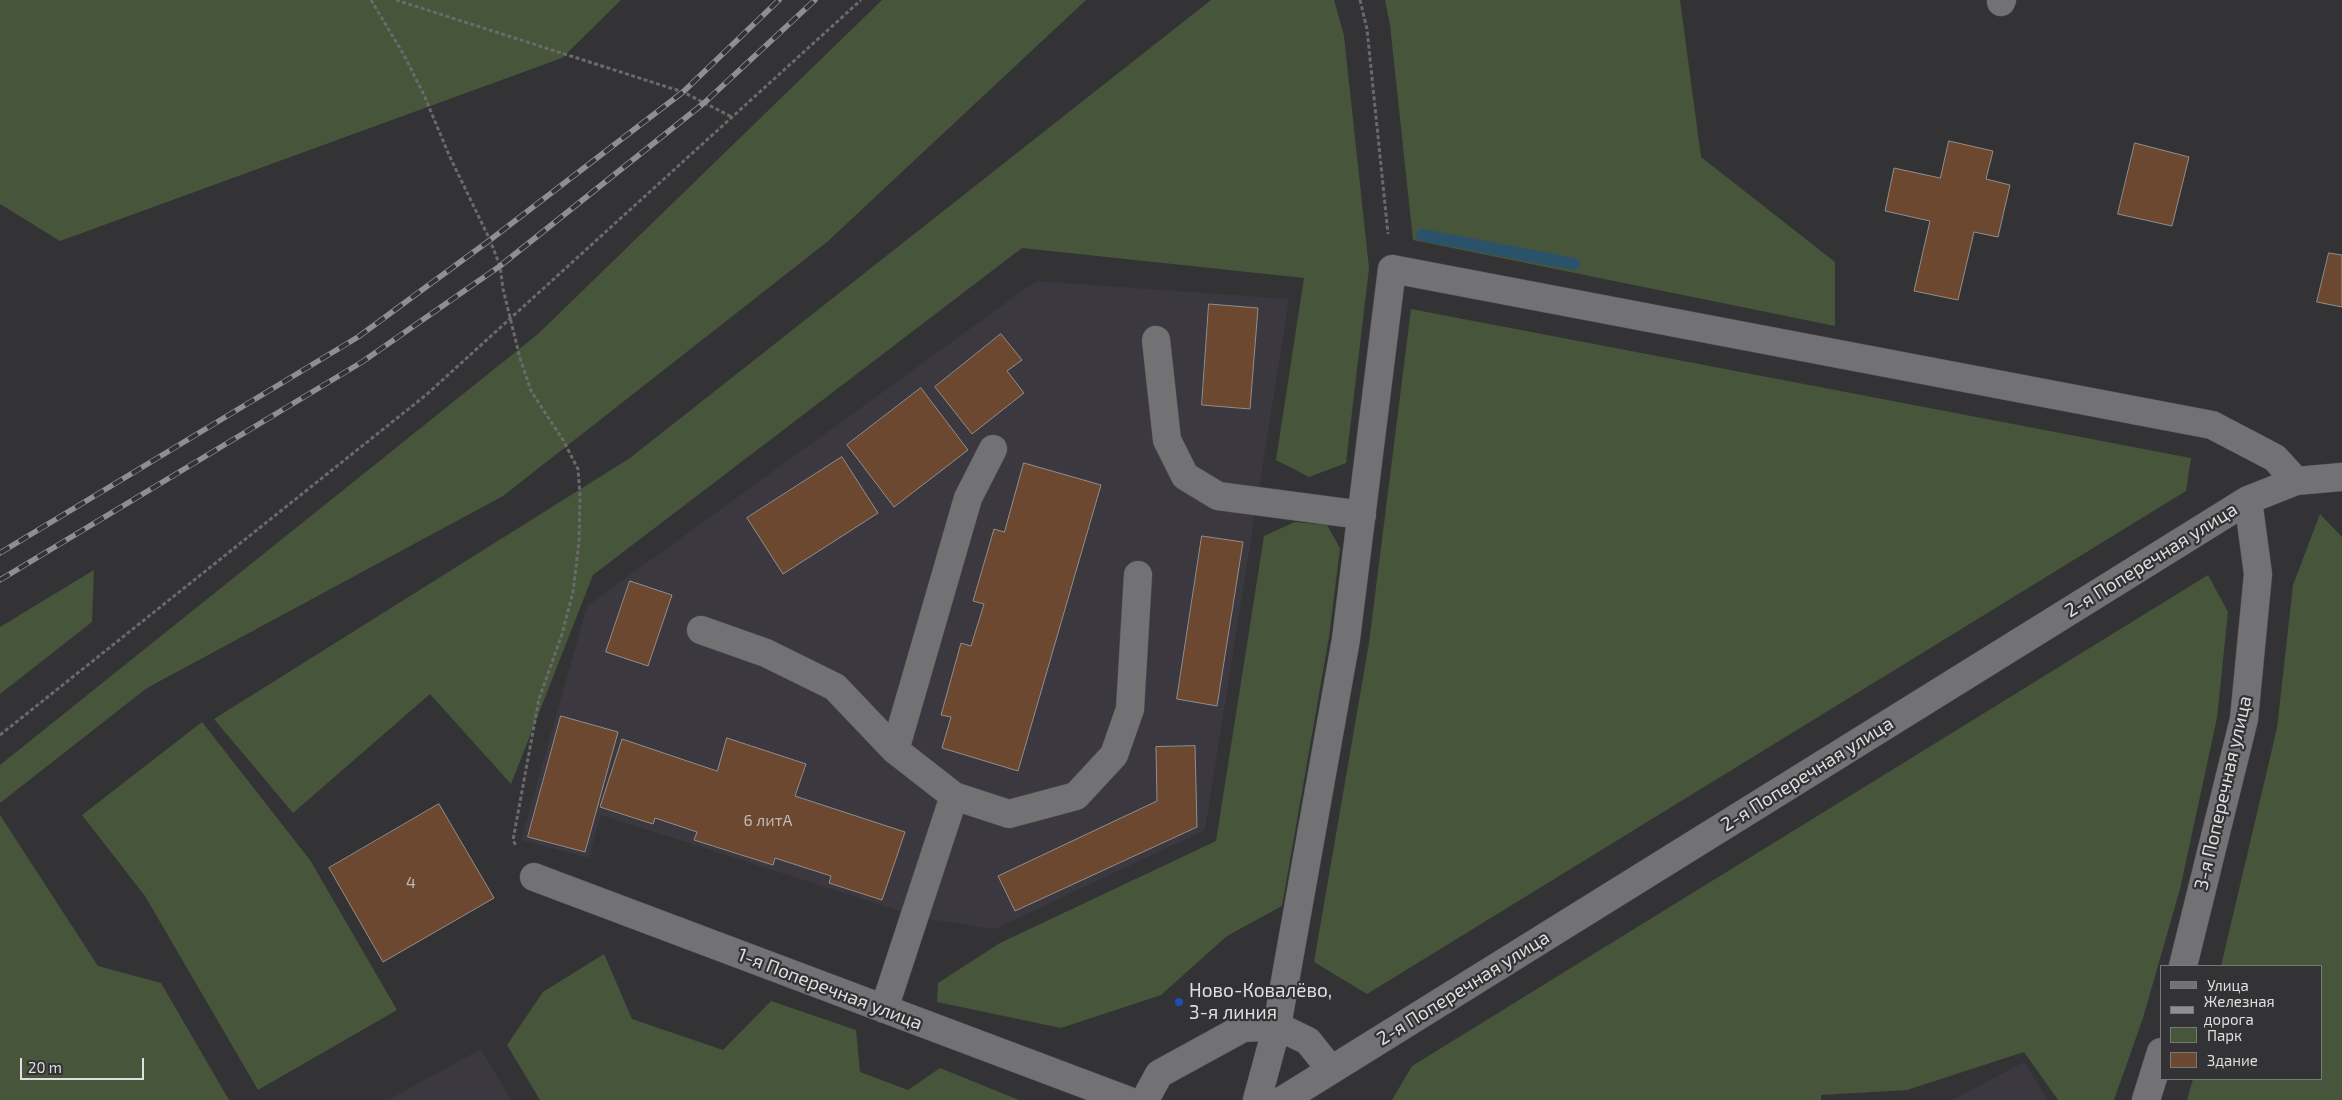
<!DOCTYPE html>
<html>
<head>
<meta charset="utf-8">
<style>
  body { margin:0 }
  #map { position:relative; width:2342px; height:1100px; overflow:hidden; background:#333335; font-family:"Exo 2",sans-serif }
  canvas { display:block }
  .legend { position:absolute; left:2160px; top:965px; width:162px; height:115px; box-sizing:border-box; background:#333335; border:1px solid #787879; margin:0; padding:6px 9px; list-style:none; font-size:15px; color:#dfdfe0 }
  .legend li { display:flex; align-items:center; gap:10px; height:25px }
  .legend b { width:25px; border:1px solid #787879 }
  .scale { position:absolute; left:20px; top:1058px; width:124px; height:22px; box-sizing:border-box; border:2px solid #dfdfe0; border-top:0; padding-left:6px; font-size:15px; line-height:18px; white-space:nowrap; color:#dfdfe0; -webkit-text-stroke:4px #333335; paint-order:stroke }
</style>
</head>
<body>
<div id="map">
<canvas width="2342" height="1100"></canvas>
<ul class="legend">
<li><b style="height:6px;background:#727174"></b>Улица</li>
<li><b style="height:6px;background:#8f8f91"></b>Железная дорога</li>
<li><b style="height:14px;background:#47553b"></b>Парк</li>
<li><b style="height:14px;background:#6d4831"></b>Здание</li>
</ul>
<div class="scale">20 m</div>
</div>
<script>
const context = document.querySelector('canvas').getContext('2d');
context.lineJoin = 'round';
function fill(path, color) { context.fillStyle = color; context.fill(path, 'evenodd'); }
function strokePath(path, color, width, dash) { context.strokeStyle = color; context.lineWidth = width; context.lineCap = dash ? 'butt' : 'round'; context.setLineDash(dash || []); context.stroke(path); }
function drawText(font, color, halo, rows, align = 'center') {
  context.font = font + ' "Exo 2",sans-serif'; context.lineWidth = 4.5; context.setLineDash([]); context.textBaseline = 'middle'; context.strokeStyle = halo; context.fillStyle = color; for (const [text, x, y, turn = 0] of rows) {
    context.save(); context.translate(x, y); context.rotate((+turn || 0) * Math.PI / 180); context.textAlign = isNaN(turn) ? turn : align; if (halo) context.strokeText(text, 0, 0); context.fillText(text, 0, 0); context.restore();
  }
}
const built = new Path2D(`
  M1036,281L1289,299L1205,830L995,929L922,918L601,815L589,858L521,840L587,606Z
  M481,1049L511,1100H388Z
  M2024,1062L2048,1100H1952Z`);
const green = new Path2D(`
  M0,0H621L562,58L60,241L0,204Z
  M882,0H1086L827,242L503,496L147,688L0,803V765L538,334Z
  M1211,0H1334L1344,36L1369,268L1346,463L1309,477L1276,460L1304,278L1022,248L593,575L511,784L430,694L293,813L214,719L630,458Z
  M1385,0H1680L1701,157L1835,262V326L1413,240L1390,25Z
  M1411,309L2191,458L2186,491L1367,994L1314,962L1369,643Z
  M2320,514L2342,537V1100H2187L2193,1079H2321V966H2221L2277,728L2293,585Z
  M1295,522L1327,525L1340,548L1329,637L1282,906L1227,936L1161,995L1061,1028L937,1002L938,983L1000,943L1216,841L1264,536Z
  M94,570L92,622L0,694V627Z
  M2208,575L2228,612L2217,718L2180,889L2143,1018L2114,1100H2058L2024,1052L1907,1090L1821,1095V1100H1392L1412,1066Z
  M202,722L310,860L397,1010L258,1090L145,896L82,815Z
  M0,815L98,966L161,983L229,1100H0Z
  M604,954L632,1019L723,1050L771,1001L856,1030L860,1072L908,1090L940,1068L1019,1100H540L507,1045L543,992Z`);
const stream = new Path2D(`
  M1422,235L1574,264`);
const building = new Path2D(`
  M1949,141L1993,151L1986,179L2010,185L1998,237L1974,232L1958,300L1914,291L1930,221L1885,211L1894,168L1940,178Z
  M2135,143L2189,157L2172,226L2118,214Z
  M2329,253L2342,255V307L2317,302Z
  M1209,304L1258,308L1250,409L1202,405Z
  M1001,334L1022,360L1007,371L1024,393L972,434L935,387Z
  M921,388L968,450L894,507L847,445Z
  M842,457L878,513L783,574L747,518Z
  M1024,463L1101,485L1018,771L942,748L951,717L941,715L961,643L971,646L984,604L973,601L994,529L1004,532Z
  M1202,536L1243,542L1217,706L1177,699Z
  M630,581L672,595L648,666L606,652Z
  M561,716L618,732L585,852L528,837Z
  M727,738L806,764L795,796L905,832L882,900L829,883L831,876L775,858L773,865L694,840L697,832L655,818L653,824L600,807L622,739L717,771Z
  M1195,746L1197,827L1015,911L998,876L1157,801L1156,747Z
  M439,804L494,898L383,962L329,868Z`);
const path = new Path2D(`
  M371,0L404,55L424,95L449,155L490,240L500,266L503,289L520,358L531,391L563,440L578,469L580,495L579,542L573,592L562,634L539,699L513,840L516,846
  M396,0L683,92L732,117
  M1360,0L1367,29L1388,234
  M0,735L426,395L861,0`);
const minor = new Path2D(`
  M2001,2L2002,0
  M1156,340L1167,440L1185,476L1218,496L1362,515
  M701,630L766,653L835,687L895,750L954,796L1009,814L1076,796L1114,755L1130,709L1138,575
  M895,750L968,498L993,449
  M534,877L1127,1100
  M2183,966L2244,719L2258,574L2248,500
  M884,1009L954,796
  M1145,1100L1159,1074L1243,1028L1277,1026L1308,1041L1331,1070
  M1257,1100L1277,1026L1346,639L1392,269L2212,425L2275,458L2296,481
  M1283,1100L2248,500L2296,481L2342,477
  M2146,1100L2161,1052`);
const rail = new Path2D(`
  M0,553L358,337L490,240L683,92L779,0
  M0,580L362,362L500,266L704,103L815,0`);
const markers = [
  [1179,1002,5,"#1a4fb4"]
];
const numberNames = [
  ["6 литА",768,821],
  ["4",411,883]
];
const streetNames = [
  ["2-я Поперечная улица",2151,560,-32],
  ["2-я Поперечная улица",1807,774,-32],
  ["3-я Поперечная улица",2223,793,-77],
  ["2-я Поперечная улица",1463,988,-32],
  ["1-я Поперечная улица",830,989,21]
];
const poiNames = [
  ["Ново-Ковалёво,",1189,991],
  ["3-я линия",1189,1013]
];
fill(built, '#3b3840');
fill(green, '#47553b');
strokePath(stream, '#2a526b', 12);
fill(building, '#6d4831');
strokePath(building, '#918e8c', 1);
strokePath(minor, '#525154', 29);
strokePath(path, '#6a6a6b', 3, [4, 2.5]);
strokePath(minor, '#727174', 28);
strokePath(rail, '#8f8f91', 5.5);
strokePath(rail, '#333335', 4, [11]);
for (const [x, y, r, color] of markers) { const dot = new Path2D(); dot.arc(x, y, r, 0, 2 * Math.PI); context.fillStyle = color; context.fill(dot); strokePath(dot, '#333335', 2); }
drawText('16px', '#c2b9b4', null, numberNames);
drawText('19px', '#dfdfe0', '#333335', streetNames);
drawText('19px', '#dfdfe0', '#333335', poiNames, 'left');
</script>
</body>
</html>
